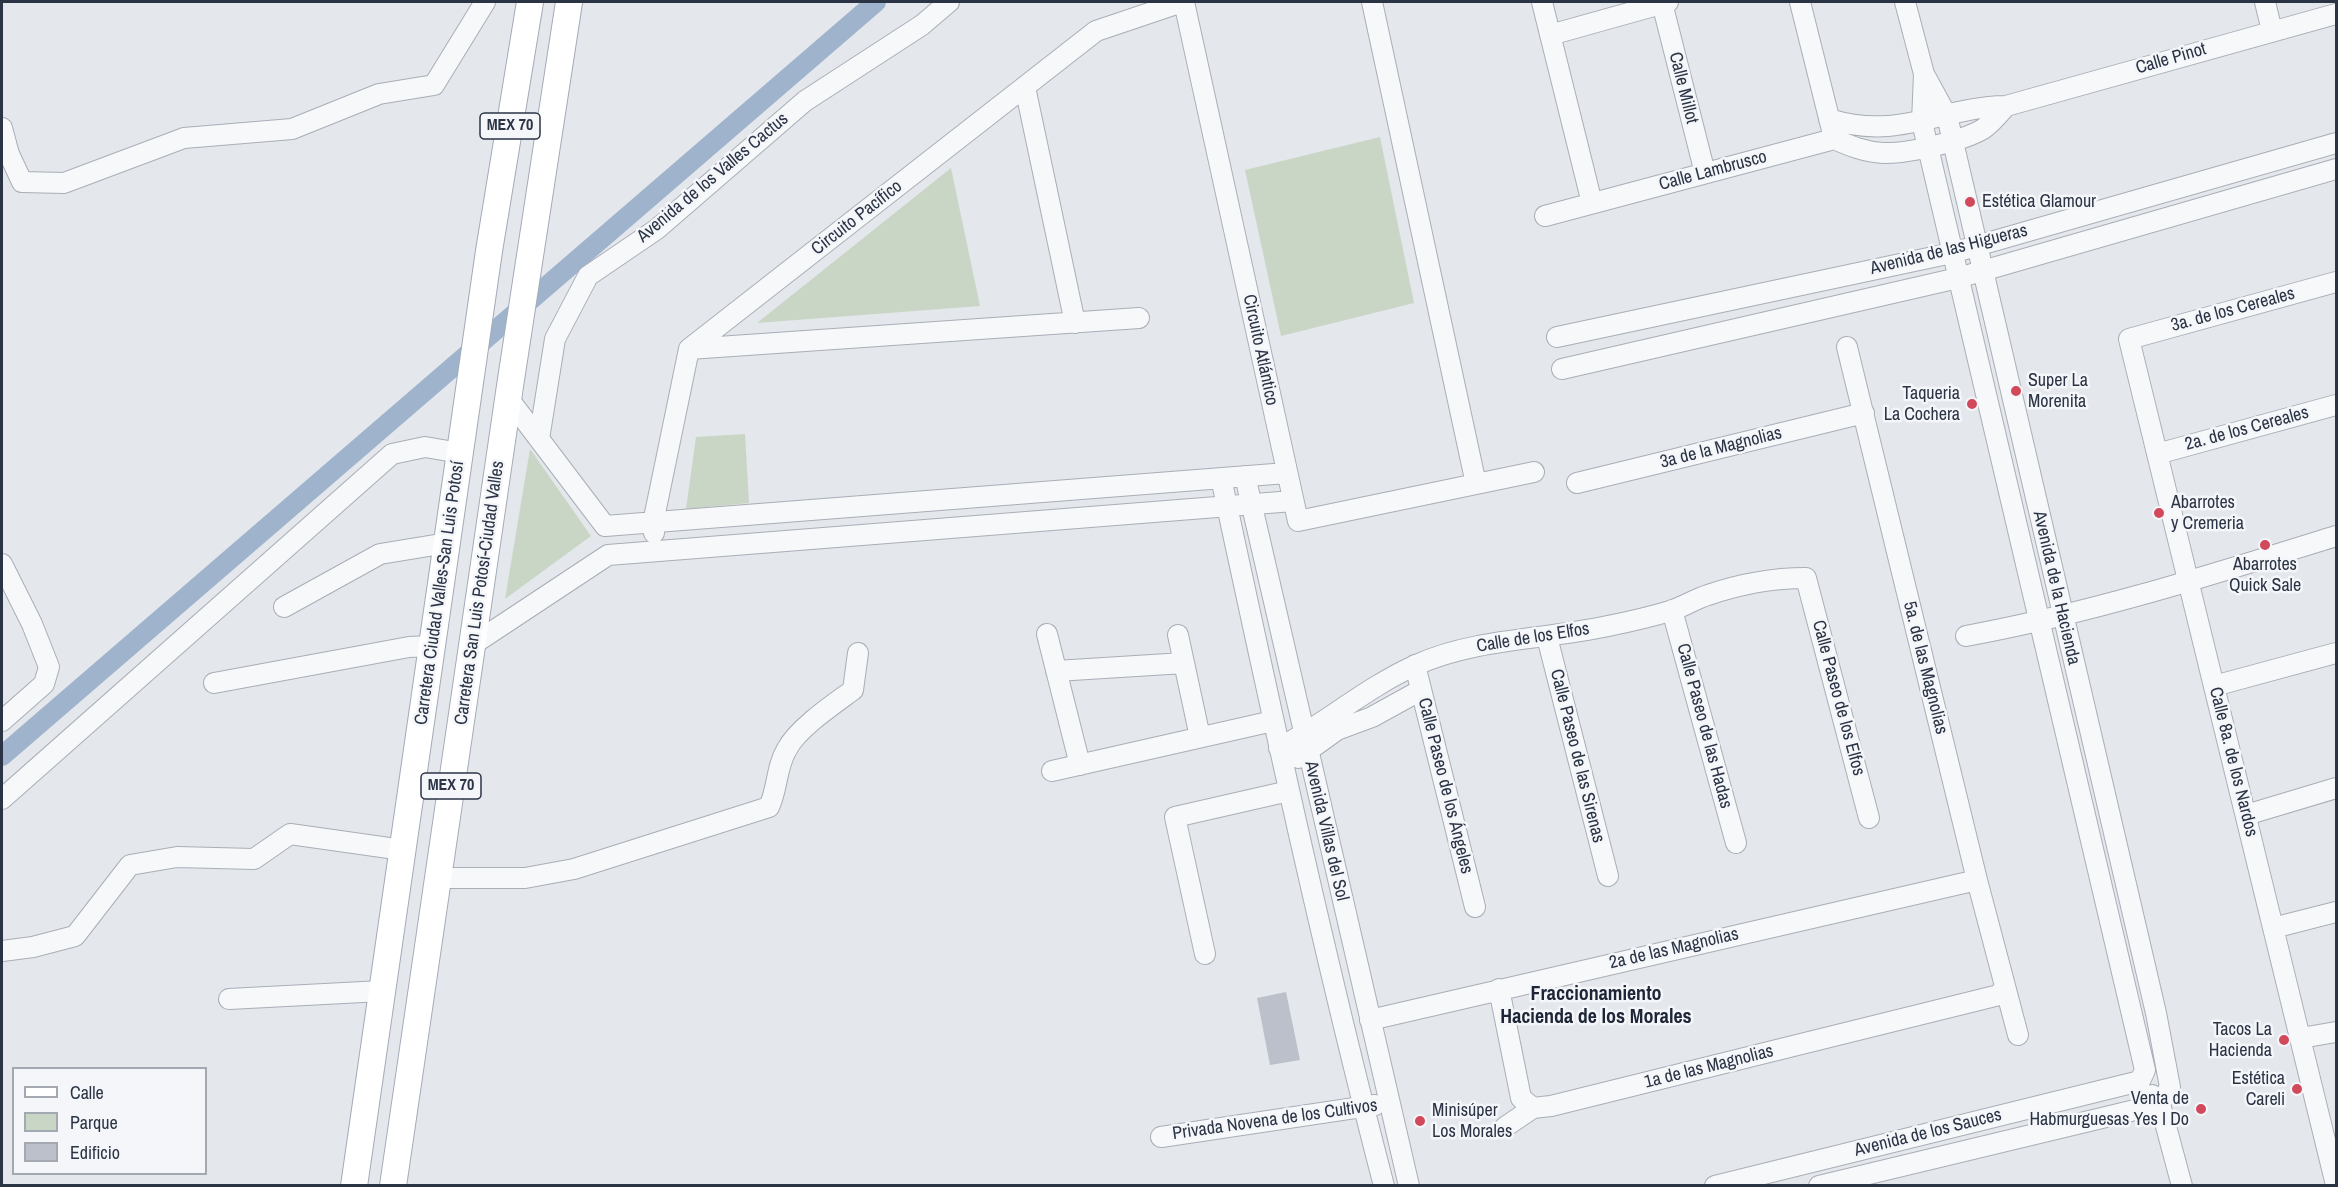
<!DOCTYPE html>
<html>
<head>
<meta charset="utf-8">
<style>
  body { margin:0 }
  #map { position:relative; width:2338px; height:1187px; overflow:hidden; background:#e4e7ec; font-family:"Archivo Narrow",sans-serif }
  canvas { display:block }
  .frame { position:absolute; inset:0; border:3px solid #2b3445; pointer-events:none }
  .legend { position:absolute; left:12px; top:1067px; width:195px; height:108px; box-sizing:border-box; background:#f4f6f9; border:2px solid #a4a8b1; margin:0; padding:8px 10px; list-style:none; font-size:18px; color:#2b3445 }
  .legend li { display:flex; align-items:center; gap:12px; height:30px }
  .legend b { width:30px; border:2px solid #a4a8b1 }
</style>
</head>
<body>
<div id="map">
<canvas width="2338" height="1187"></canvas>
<div class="frame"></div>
<ul class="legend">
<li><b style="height:8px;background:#fff"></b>Calle</li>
<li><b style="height:16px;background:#c9d6c5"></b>Parque</li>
<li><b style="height:16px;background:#bbc0ca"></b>Edificio</li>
</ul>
</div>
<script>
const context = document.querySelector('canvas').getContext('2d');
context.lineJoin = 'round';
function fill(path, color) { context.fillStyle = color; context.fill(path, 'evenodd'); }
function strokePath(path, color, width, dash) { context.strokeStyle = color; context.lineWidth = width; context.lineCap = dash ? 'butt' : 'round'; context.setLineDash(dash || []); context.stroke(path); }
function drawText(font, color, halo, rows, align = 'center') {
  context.font = font + ' "Archivo Narrow",sans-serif'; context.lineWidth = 5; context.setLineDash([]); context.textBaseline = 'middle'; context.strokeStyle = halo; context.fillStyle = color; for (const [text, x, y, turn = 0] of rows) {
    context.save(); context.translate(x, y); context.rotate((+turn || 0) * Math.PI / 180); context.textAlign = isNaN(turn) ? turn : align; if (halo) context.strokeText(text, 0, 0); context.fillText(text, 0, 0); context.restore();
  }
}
const green = new Path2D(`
  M1380,137L1414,303L1281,336L1245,170Z
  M951,168L980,306L757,323Z
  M745,434L749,503L686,509L696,437Z
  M530,449L591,536L505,599Z`);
const canal = new Path2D(`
  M2,756L876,2`);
const building = new Path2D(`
  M1286,992L1300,1060L1270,1065L1257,998Z`);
const minor = new Path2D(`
  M1184,2L1298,521L1534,472
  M1372,2L1476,484
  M1542,2L1592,203
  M1800,2L1832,130
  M1905,2L1924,74L1947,116L2156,1013L2170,1087L2160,1104
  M2265,2L2272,31
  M1662,3L1705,173
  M1550,35L1668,2
  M1924,74L1922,122L2145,1070L2140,1081
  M1025,87L1075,323
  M1829,119C1900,141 1940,107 2006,106L2336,14
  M2,128L9,154L22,182L64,183L184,138L292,129L379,94L434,85L485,2
  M1545,216L1834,139C1850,146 1865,152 1883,153C1907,154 1963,141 1983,129C1992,123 1999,114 2006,106
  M2336,282L2129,339L2336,1185
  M1557,337L1952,253L2336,143
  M1847,347L1977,880L2018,1035
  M689,349L1139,318
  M1562,369L1958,278L2336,169
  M508,398L605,526L1287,473
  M539,439L555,339L588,276L657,229L805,101L922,25L949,2
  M2157,454L2336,405
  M1245,476L1409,1186
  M1221,478C1272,715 1323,952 1384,1186
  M1577,483L1864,413
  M654,533L653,523L689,349L1096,31L1182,2
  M2,564L32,624L49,667L44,684L2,721
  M284,607L380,554L447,543
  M1672,610L1736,843
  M1047,634L1080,765
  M1178,635L1200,737
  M1966,636C2092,613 2214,574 2336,536
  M1547,637L1608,876
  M472,645L608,555L1293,501
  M1415,665L1475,907
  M1056,671L1184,663
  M214,683L409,647L432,646
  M2214,686L2336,653
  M1279,748C1326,723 1367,687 1416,665C1476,638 1544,640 1608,626C1628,622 1650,617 1670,611C1683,607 1695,599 1708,595C1740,584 1772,578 1806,578L1869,818
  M1298,758L1337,730L1372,717L1421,690
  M1052,771L1273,721
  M2,799L392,454L425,447L460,453
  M2246,815L2336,788
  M438,878H525L574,869L769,807C778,788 776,767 787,749C798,728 834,704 853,690L858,653
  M2273,928L2336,912
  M2,951L33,947L75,936L130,865L177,857L254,859L290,834L403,850
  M1205,954L1175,817L1289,791
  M1499,989L1521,1098L1533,1108L1551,1106L1999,995L2004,988
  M229,999L382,991
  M1370,1020L1977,880
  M2301,1038L2336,1032
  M2152,1095L2160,1104L2182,1186
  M1505,1127L1533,1108
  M1161,1137L1375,1105
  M1715,1186L2140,1081
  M1819,1186L2160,1104`);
const major = new Path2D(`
  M354,1186L489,251L530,2
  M393,1186L510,386L569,2`);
const markers = [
  [1970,202,6,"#d1495b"],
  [2016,391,6,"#d1495b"],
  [1972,404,6,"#d1495b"],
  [2159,513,6,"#d1495b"],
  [2265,545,6,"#d1495b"],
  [2284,1040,6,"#d1495b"],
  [2297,1089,6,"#d1495b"],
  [2201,1109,6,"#d1495b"],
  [1420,1121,6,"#d1495b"]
];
const shields = [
  [510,126,60],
  [451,786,60]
];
const shieldNames = [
  ["MEX 70",510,126],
  ["MEX 70",451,786]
];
const streetNames = [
  ["Calle Pinot",2171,59,-16],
  ["Calle Millot",1683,88,76],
  ["Calle Lambrusco",1713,171,-15],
  ["Avenida de los Valles Cactus",713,178,-40],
  ["Circuito Pacífico",857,218,-38],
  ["Avenida de las Higueras",1949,250,-14],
  ["3a. de los Cereales",2233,310,-15],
  ["Circuito Atlántico",1260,350,78],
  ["2a. de los Cereales",2247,429,-15],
  ["3a de la Magnolias",1721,448,-14],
  ["Avenida de la Hacienda",2056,588,77],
  ["Carretera Ciudad Valles-San Luis Potosí",440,593,-82],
  ["Carretera San Luis Potosí-Ciudad Valles",480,593,-82],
  ["Calle de los Elfos",1533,638,-9],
  ["5a. de las Magnolias",1925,668,76],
  ["Calle Paseo de los Elfos",1838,698,75],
  ["Calle Paseo de las Hadas",1704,726,75],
  ["Calle Paseo de las Sirenas",1577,756,76],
  ["Calle 8a. de los Nardos",2233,762,76],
  ["Calle Paseo de los Ángeles",1445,786,76],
  ["Avenida Villas del Sol",1326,831,77],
  ["2a de las Magnolias",1674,949,-13],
  ["1a de las Magnolias",1709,1067,-14],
  ["Privada Novena de los Cultivos",1275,1120,-8],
  ["Avenida de los Sauces",1928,1133,-14]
];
const poiNames = [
  ["Estética Glamour",1982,202],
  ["Super La",2028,381],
  ["Morenita",2028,402],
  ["Taqueria",1960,394,"right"],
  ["La Cochera",1960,415,"right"],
  ["Abarrotes",2171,503],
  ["y Cremeria",2171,524],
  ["Abarrotes",2265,565,"center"],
  ["Quick Sale",2265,586,"center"],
  ["Tacos La",2272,1030,"right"],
  ["Hacienda",2272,1051,"right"],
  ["Estética",2285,1079,"right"],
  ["Careli",2285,1100,"right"],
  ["Venta de",2189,1099,"right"],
  ["Habmurguesas Yes I Do",2189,1120,"right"],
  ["Minisúper",1432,1111],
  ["Los Morales",1432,1132]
];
const neighbourhoodNames = [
  ["Fraccionamiento",1596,995],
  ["Hacienda de los Morales",1596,1018]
];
fill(green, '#c9d6c5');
strokePath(canal, '#9fb4cc', 20);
fill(building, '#bbc0ca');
strokePath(minor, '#a9aeb7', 22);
strokePath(major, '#a3abb8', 28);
strokePath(minor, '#f7f8fa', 20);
strokePath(major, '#fff', 26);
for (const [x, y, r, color] of markers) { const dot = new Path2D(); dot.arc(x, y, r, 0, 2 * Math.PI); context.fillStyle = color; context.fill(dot); strokePath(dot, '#f4f6f9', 2); }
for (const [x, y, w] of shields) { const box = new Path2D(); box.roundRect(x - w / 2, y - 13, w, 26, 4.5); context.fillStyle = '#f4f6f9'; context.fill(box); strokePath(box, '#2b3445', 1.5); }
drawText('bold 16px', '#2b3445', null, shieldNames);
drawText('18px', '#2b3445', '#f4f6f9', streetNames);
drawText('18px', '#2b3445', '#f4f6f9', poiNames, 'left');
drawText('bold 20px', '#1d2536', '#f4f6f9', neighbourhoodNames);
</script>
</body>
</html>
